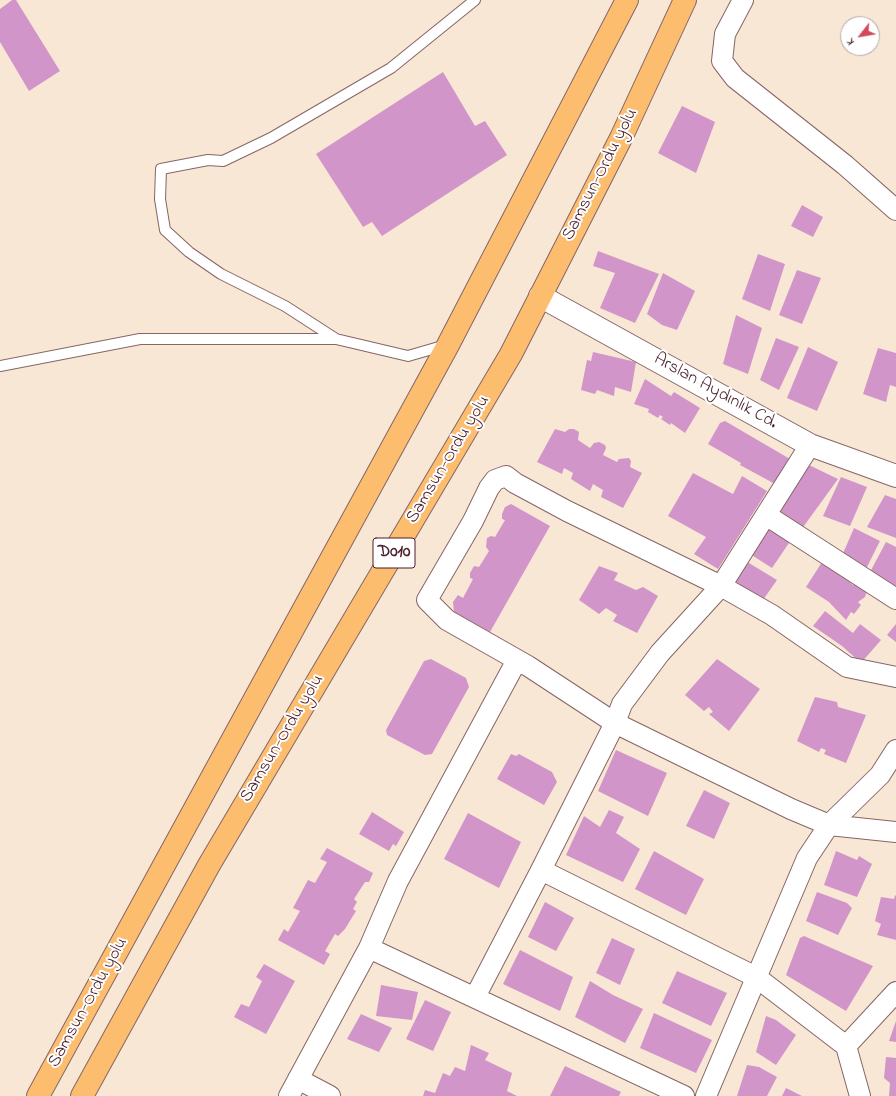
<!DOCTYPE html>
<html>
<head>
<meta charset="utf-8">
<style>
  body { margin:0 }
  #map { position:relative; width:896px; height:1096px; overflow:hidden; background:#f8e7d5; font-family:"Indie Flower",sans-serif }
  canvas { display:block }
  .north { position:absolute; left:840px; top:16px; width:40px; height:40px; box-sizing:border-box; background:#fff; border:1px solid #b7a5aa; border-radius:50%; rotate:239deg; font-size:11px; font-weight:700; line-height:16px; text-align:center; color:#4a1f2b }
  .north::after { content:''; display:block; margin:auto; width:14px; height:18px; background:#d1495b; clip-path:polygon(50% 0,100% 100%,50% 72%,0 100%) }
</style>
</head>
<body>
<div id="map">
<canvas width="896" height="1096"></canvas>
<div class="north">K</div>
</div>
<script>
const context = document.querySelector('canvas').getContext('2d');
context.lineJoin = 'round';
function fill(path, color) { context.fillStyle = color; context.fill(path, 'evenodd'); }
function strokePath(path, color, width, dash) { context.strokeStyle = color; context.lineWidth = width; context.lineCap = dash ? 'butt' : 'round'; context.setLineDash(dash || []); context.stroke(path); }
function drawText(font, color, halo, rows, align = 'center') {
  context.font = font + ' "Indie Flower",sans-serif'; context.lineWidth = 4; context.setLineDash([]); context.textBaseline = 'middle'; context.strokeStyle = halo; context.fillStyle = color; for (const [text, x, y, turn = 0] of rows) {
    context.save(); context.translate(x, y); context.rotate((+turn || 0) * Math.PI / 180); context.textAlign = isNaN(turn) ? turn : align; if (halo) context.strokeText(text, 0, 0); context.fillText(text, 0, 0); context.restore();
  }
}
const building = new Path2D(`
  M12,0H16L60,71L29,91L0,42V9Z
  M443,72L475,126L485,121L507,155L382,236L372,222L363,227L316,154Z
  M682,106L715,122L696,173L658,153Z
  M802,205L823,217L813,237L791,226Z
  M598,251L659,274L635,323L600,308L615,273L593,266Z
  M758,254L785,264L770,311L742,299Z
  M797,270L821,278L802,324L779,315Z
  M663,273L695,291L677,330L662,325L647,314Z
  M736,315L762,328L748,374L723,364Z
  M776,338L799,347L779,390L760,380Z
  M808,347L838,362L817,411L787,398Z
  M878,348L896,353V387L890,385L886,402L863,394Z
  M593,352L636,362L631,392L615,387L614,396L597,390L595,394L581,390L587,360L591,361Z
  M645,379L671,396L674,392L700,408L685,433L671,423L670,425L661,419L663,417L660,415L658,418L648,412L649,409L634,404Z
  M725,421L790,459L775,484L740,465L741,463L708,444L720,423Z
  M555,429L565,432L569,429H574L579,432L578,440L590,448L594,443L599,442L605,445L606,448L603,455L617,462L619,459L629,458L631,461L630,467L642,473L623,508L601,497L603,490L593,484L590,491L571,479L573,473L564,468L562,474L537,462Z
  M809,465L838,479L801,530L776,516Z
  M693,473L733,494L742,476L767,491L718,569L694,554L706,537L668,516Z
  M841,477L867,487L850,526L823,516Z
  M885,495L896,499V538L867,527Z
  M511,504L550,526L490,632L454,612L453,602L458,595L463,598L473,579L470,578V573L474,566L479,567L489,551L486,547L487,538L491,536L495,537L505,520L502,519V514L505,507Z
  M769,526L791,540L772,568L750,554Z
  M854,528L880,541L865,571L841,558Z
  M886,542L896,547V587L870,572Z
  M824,559L853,585L857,582L867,591L865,597L858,602L861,605L854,614L851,612L846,620L829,602L806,587Z
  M744,560L777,580L763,600L731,579Z
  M599,566L618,573L614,580L636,590L643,587L658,596L637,633L613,621L617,615L606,608L599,614L579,600Z
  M825,611L853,633L860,624L881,640L861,663L842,646L813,626Z
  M896,624V642L887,635Z
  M431,659L466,678L469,687L432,754L425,755L387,735L386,730L424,661Z
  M717,659L760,689L729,731L709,714L713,712L709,707L704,711L685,695Z
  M815,697L837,702L838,707L866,715L846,763L824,754L826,750L821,748L819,752L797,741Z
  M616,750L667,773L648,816L598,791Z
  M511,754L516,756L519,754L552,772L557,782L544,805L497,779Z
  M704,790L730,803L714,839L686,826Z
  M609,810L624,817L616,833L640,849L623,882L566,855L584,816L600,827Z
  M372,812L404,832L396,846L393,844L389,851L359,834Z
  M468,813L521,842L499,888L444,859Z
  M327,848L373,873L369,882H365L354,899L357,902L353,909L356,911L345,929L338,936L335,934L325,951L330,954L324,965L278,940L284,929L288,932L300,911L293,908L308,880L315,883L327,862L320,859Z
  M654,851L704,879L686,915L635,889Z
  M836,851L857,860L859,856L872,864L857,897L824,885Z
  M817,892L847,903L852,908L838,935L806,921Z
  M895,895L896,896V940L877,935L881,924L875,921L881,897L894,899Z
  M545,902L574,918L556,951L528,937Z
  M804,936L873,966L846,1011L786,975L800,938Z
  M612,938L635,949L620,985L596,973Z
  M520,950L573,977L560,1011L503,984Z
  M264,964L295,981L266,1034L234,1017L241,1004L249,1007L262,981L256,977Z
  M677,971L727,993L711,1026L662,1003Z
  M590,981L613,995L643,1009L625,1043L575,1017Z
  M381,985L418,992L412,1020L376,1016Z
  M425,1000L451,1012L433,1051L406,1039Z
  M654,1013L712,1040L696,1073L640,1048Z
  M361,1014L392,1028L379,1052L347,1039Z
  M766,1016L776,1020L796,1035L776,1065L756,1052Z
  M896,1022V1042L889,1041L896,1021Z
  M471,1045L489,1053L485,1060L512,1073L507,1091L517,1096H423L425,1090L435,1093L443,1073L450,1076L455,1067L465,1071Z
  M886,1057L896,1058V1096H889L890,1083L884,1078Z
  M747,1065L759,1067L777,1077L767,1096H737Z
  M565,1066L621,1092L619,1096H550Z
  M786,1088L802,1096H782Z`);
const service = new Path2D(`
  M336,339L285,306L221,274L189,252L165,230L160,199L161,169L208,160L223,161L271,138L391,68L475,0
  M0,366L140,339H336L408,356L446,345`);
const minor = new Path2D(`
  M743,0L725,34L722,61L735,78L845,165L896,210
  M766,515L896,599
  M896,677L847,667L772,615L721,586L567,511L515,483L506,476L495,480L489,488L473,521L427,600L447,620L528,666L615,723L791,809L829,825L896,832
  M541,870L756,977L846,1046L860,1096
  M369,948L684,1096
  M475,997L541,870L615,723L622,704L660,653L721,586L810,445
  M846,1046L896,992
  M298,1079L330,1096
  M289,1096L369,948L398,881L517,660
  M706,1096L807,858L829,825L880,775L896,750`);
const tertiary = new Path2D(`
  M540,296L810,445L896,476`);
const trunk = new Path2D(`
  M38,1096L448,345L627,0
  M82,1096L209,865L511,354L621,138L685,0`);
const shields = [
  [394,553,42]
];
const shieldNames = [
  ["D010",394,553]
];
const streetNames = [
  ["Samsun-Ordu yolu",601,175,-63],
  ["Arslan Aydınlık Cd.",715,392,29],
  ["Samsun-Ordu yolu",449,460,-59],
  ["Samsun-Ordu yolu",283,739,-59],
  ["Samsun-Ordu yolu",89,1003,-61]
];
fill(building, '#d295c9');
strokePath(service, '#876566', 12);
strokePath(minor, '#876566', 22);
strokePath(tertiary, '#876566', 24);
strokePath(trunk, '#876566', 24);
strokePath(service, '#fff', 10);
strokePath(minor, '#fff', 20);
strokePath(tertiary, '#fff', 22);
strokePath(trunk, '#fcbd6f', 22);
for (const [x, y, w] of shields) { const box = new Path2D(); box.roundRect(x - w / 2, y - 15, w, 30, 3); context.fillStyle = '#fff'; context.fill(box); strokePath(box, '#4a1f2b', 1); }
drawText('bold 17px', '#4a1f2b', null, shieldNames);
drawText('18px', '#4a1f2b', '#fff', streetNames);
</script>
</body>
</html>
